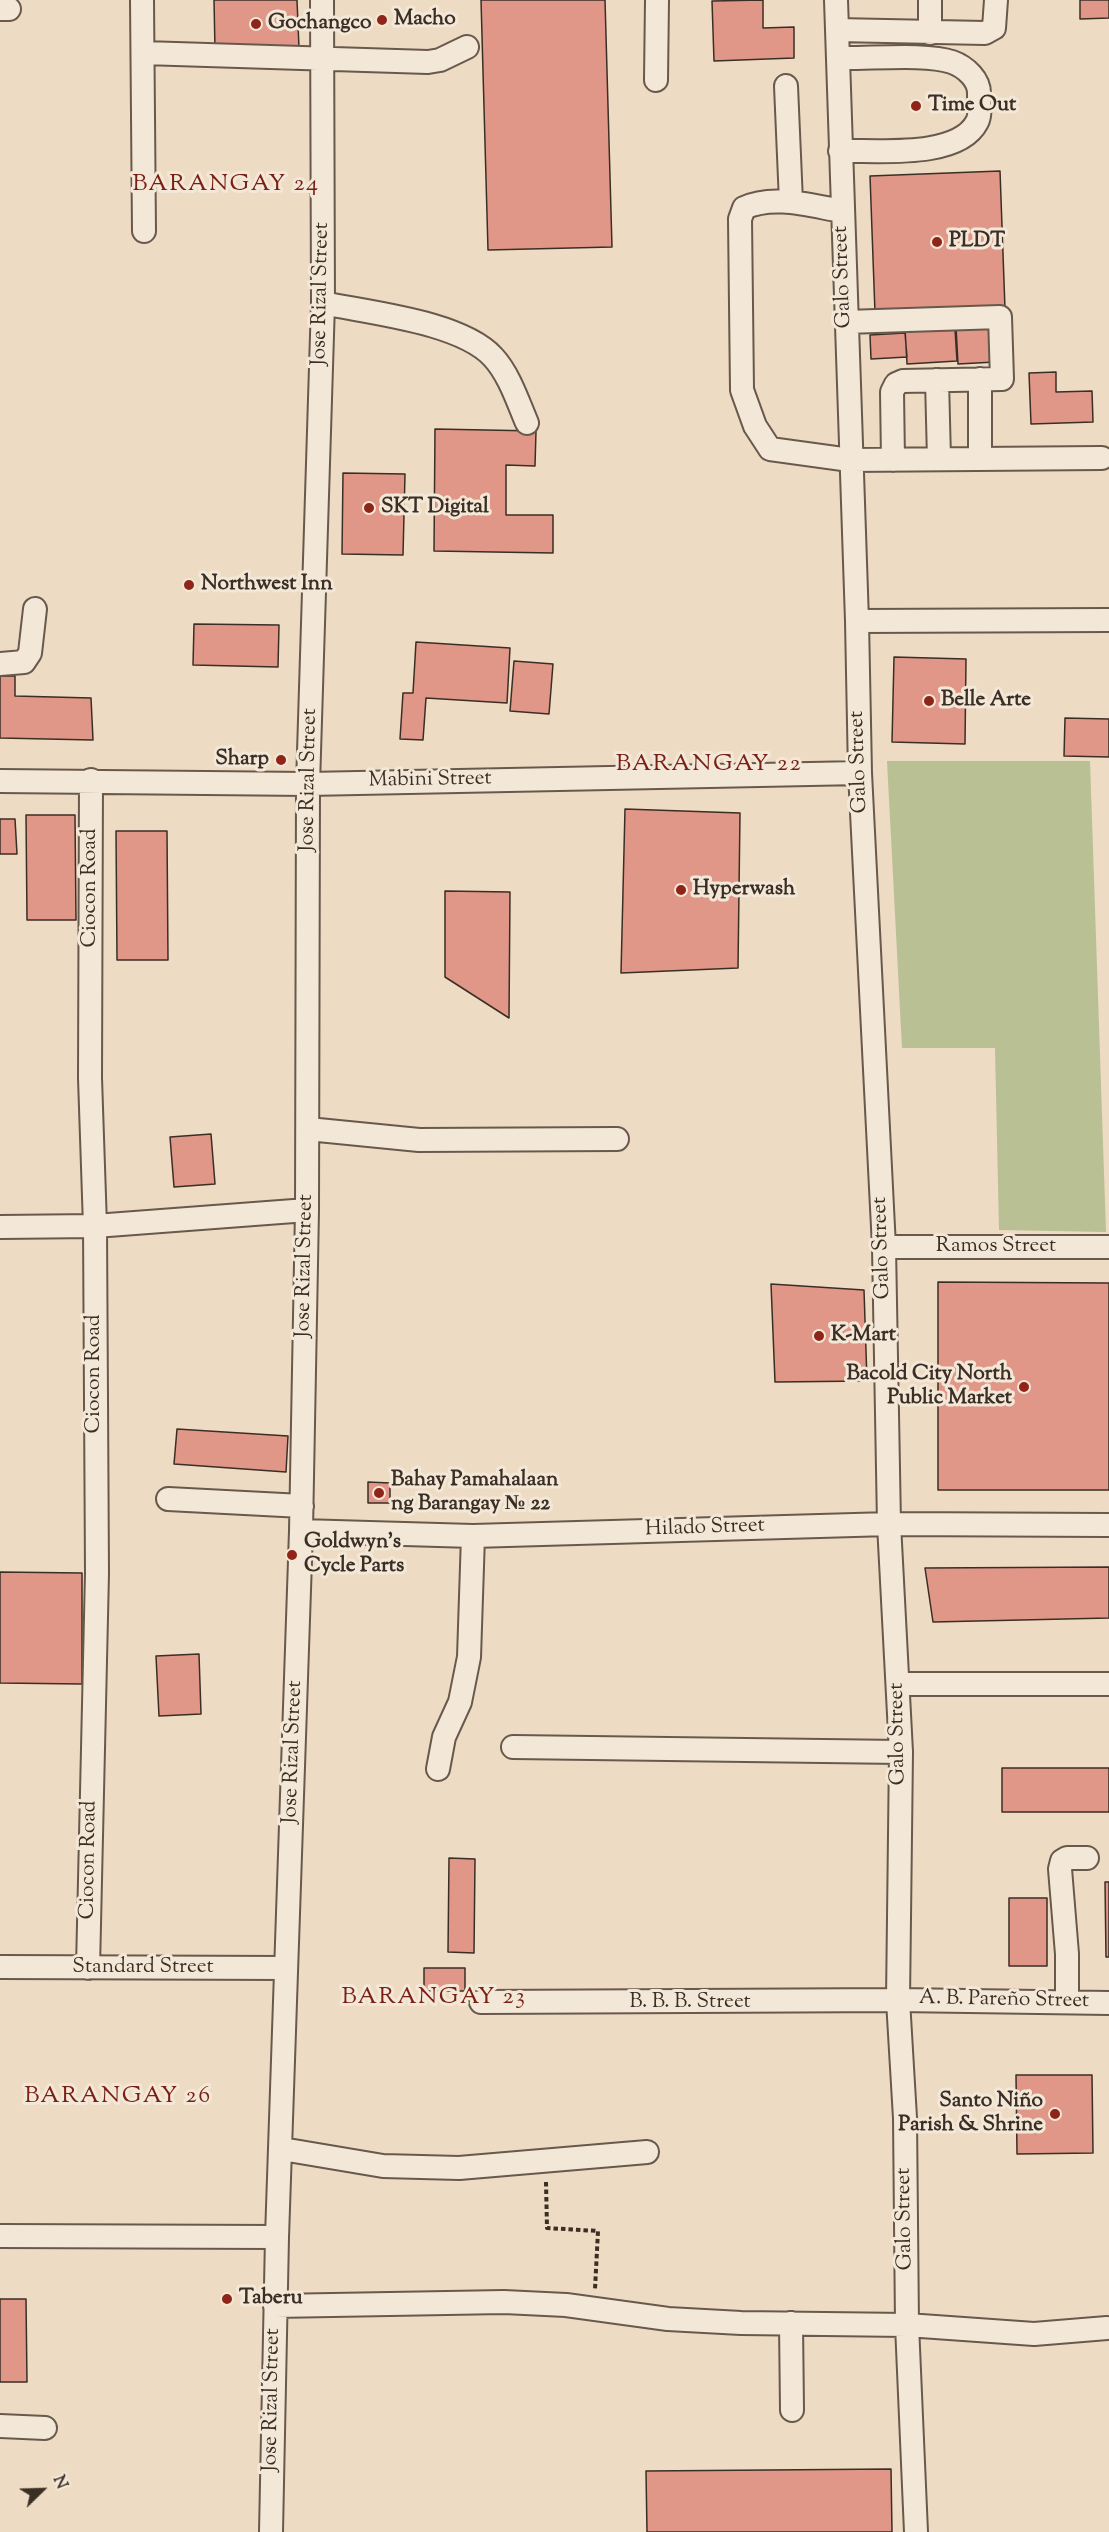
<!DOCTYPE html>
<html>
<head>
<meta charset="utf-8">
<style>
  body { margin:0 }
  #map { position:relative; width:1109px; height:2532px; overflow:hidden; background:#eddbc3; font-family:"Sorts Mill Goudy",serif }
  canvas { display:block }
  .north { position:absolute; left:12px; top:2460px; width:60px; height:60px; -webkit-text-stroke:4px #f3e8d8; paint-order:stroke; rotate:67deg; font-size:16px; font-weight:700; line-height:24px; text-align:center; color:#3b2e25 }
  .north::after { content:''; display:block; margin:auto; width:21px; height:27px; background:#3b2e25; clip-path:polygon(50% 0,100% 100%,50% 72%,0 100%) }
</style>
</head>
<body>
<div id="map">
<canvas width="1109" height="2532"></canvas>
<div class="north">N</div>
</div>
<script>
const context = document.querySelector('canvas').getContext('2d');
context.lineJoin = 'round';
function fill(path, color) { context.fillStyle = color; context.fill(path, 'evenodd'); }
function strokePath(path, color, width, dash) { context.strokeStyle = color; context.lineWidth = width; context.lineCap = dash ? 'butt' : 'round'; context.setLineDash(dash || []); context.stroke(path); }
function drawText(font, color, halo, rows, align = 'center') {
  context.font = font + ' "Sorts Mill Goudy",serif'; context.lineWidth = 6; context.setLineDash([]); context.textBaseline = 'middle'; context.strokeStyle = halo; context.fillStyle = color; for (const [text, x, y, turn = 0] of rows) {
    context.save(); context.translate(x, y); context.rotate((+turn || 0) * Math.PI / 180); context.textAlign = isNaN(turn) ? turn : align; if (halo) context.strokeText(text, 0, 0); context.fillText(text, 0, 0); context.restore();
  }
}
const green = new Path2D(`
  M887,761H1090L1106,1232L999,1230L995,1048H902Z`);
const building = new Path2D(`
  M214,0H297L299,48L215,50Z
  M481,0H605L612,247L488,250Z
  M763,0V28L794,27V58L714,61L712,1Z
  M1080,0H1109V18L1080,19Z
  M1000,171L1005,309L875,313L870,176Z
  M993,325L995,362L958,364L956,327Z
  M905,328L955,329L957,361L907,364Z
  M905,333L907,357L871,359L870,335Z
  M1056,372V392L1092,391L1093,422L1031,424L1029,373Z
  M435,429L536,431L535,466L506,465V515H553V553L434,551Z
  M343,473L405,474L403,555L342,554Z
  M194,624L279,625L278,667L193,665Z
  M416,642L510,648L507,703L426,698L423,740L400,739L403,693H413Z
  M894,657L966,659L965,744L892,742Z
  M514,661L553,664L549,714L510,711Z
  M0,676H15V696L91,698L93,740L0,738Z
  M1065,718L1109,719V757L1064,756Z
  M625,809L740,813L738,968L621,973Z
  M26,815H75L76,920H27Z
  M0,819H15L17,854H0Z
  M116,831H167L168,960H117Z
  M445,891L510,892L509,1018L445,977Z
  M211,1134L215,1184L174,1187L170,1137Z
  M938,1282L1109,1283V1490H938Z
  M771,1284L864,1290L867,1381L775,1382Z
  M177,1429L288,1436L286,1472L174,1464Z
  M368,1482L390,1483V1503H368Z
  M1109,1567V1618L933,1622L925,1568Z
  M0,1572L82,1573V1684L0,1683Z
  M199,1654L201,1714L159,1716L156,1656Z
  M1002,1768H1109V1812H1002Z
  M449,1858L475,1859L474,1953L448,1952Z
  M1105,1882H1109V1957H1106Z
  M1009,1898H1047V1966H1009Z
  M424,1968H465V1991H424Z
  M1016,2075H1092L1093,2153L1017,2154Z
  M0,2299H26L27,2382H0Z
  M891,2469L892,2532H647L646,2471Z`);
const path = new Path2D(`
  M546,2182L547,2228L598,2231L595,2289`);
const minor = new Path2D(`
  M142,0L144,231
  M836,0L857,621L860,773L884,1247L889,1524L901,1752L898,2000L905,2118L907,2325L916,2532
  M0,9H9
  M837,30L985,33L994,28L996,0
  M930,33V0
  M144,53L428,62L440,60L467,47
  M838,58C869,59 926,53 952,62C966,67 980,80 979,95C979,102 981,115 977,122C958,159 877,150 840,151
  M656,80L657,0
  M786,86L791,202
  M842,211C811,206 774,194 744,208L740,219L742,390L755,426L770,449L850,460L1102,458
  M323,303C370,313 461,322 493,357C509,374 518,402 527,423
  M846,322L1000,317L1002,379L903,381L896,384L892,392L893,460
  M980,379V459
  M937,380L939,459
  M857,621L1109,620
  M0,664L24,662L30,653L35,609
  M0,781L308,784L860,773
  M308,1129L419,1140L617,1139
  M0,1227L95,1226L307,1210
  M884,1247H1109
  M168,1499L302,1506
  M301,1531L473,1536L889,1524L1109,1525
  M898,1684H1109
  M513,1747L901,1752
  M438,1769L444,1737L460,1702L469,1657L473,1536
  M0,1967L286,1968
  M88,1968L97,1573L95,1226L90,1078L91,780
  M481,2002L898,2000L1109,2003
  M1067,2002V1954L1060,1869L1062,1861L1067,1858H1087
  M282,2149L383,2166L459,2168L647,2152
  M0,2236L277,2237
  M275,2306L504,2302L566,2305L668,2319L741,2323L907,2325L1034,2334L1107,2328
  M791,2323L792,2410
  M0,2426L45,2428
  M271,2532L277,2237L301,1531L307,1210L308,784L323,303L322,0`);
const markers = [
  [382,20,6,"#8f2418"],
  [256,24,6,"#8f2418"],
  [916,106,6,"#8f2418"],
  [937,242,6,"#8f2418"],
  [369,508,6,"#8f2418"],
  [189,585,6,"#8f2418"],
  [929,701,6,"#8f2418"],
  [281,760,6,"#8f2418"],
  [681,890,6,"#8f2418"],
  [819,1336,6,"#8f2418"],
  [1024,1387,6,"#8f2418"],
  [379,1493,6,"#8f2418"],
  [292,1555,6,"#8f2418"],
  [1055,2114,6,"#8f2418"],
  [227,2299,6,"#8f2418"]
];
const poiNames = [
  ["Macho",394,20],
  ["Gochangco",268,24],
  ["Time Out",928,106],
  ["PLDT",949,242],
  ["SKT Digital",381,508],
  ["Northwest Inn",201,585],
  ["Belle Arte",941,701],
  ["Sharp",269,760,"right"],
  ["Hyperwash",693,890],
  ["K-Mart",831,1336],
  ["Bacold City North",1012,1375,"right"],
  ["Public Market",1012,1399,"right"],
  ["Bahay Pamahalaan",391,1481],
  ["ng Barangay № 22",391,1505],
  ["Goldwyn's",304,1543],
  ["Cycle Parts",304,1567],
  ["Santo Niño",1043,2102,"right"],
  ["Parish & Shrine",1043,2126,"right"],
  ["Taberu",239,2299]
];
const streetNames = [
  ["Galo Street",844,277,-92],
  ["Jose Rizal Street",322,294,-89],
  ["Galo Street",860,762,-92],
  ["Jose Rizal Street",310,780,-89],
  ["Mabini Street",430,781,-1],
  ["Ciocon Road",91,888,-90],
  ["Ramos Street",996,1247],
  ["Galo Street",883,1248,-92],
  ["Jose Rizal Street",306,1266,-89],
  ["Ciocon Road",95,1374,-90],
  ["Hilado Street",705,1529,-2],
  ["Galo Street",899,1734,-91],
  ["Jose Rizal Street",294,1752,-88],
  ["Ciocon Road",90,1860,-89],
  ["Standard Street",143,1968],
  ["A. B. Pareño Street",1004,2001,1],
  ["B. B. B. Street",690,2003],
  ["Galo Street",906,2219,-91],
  ["Jose Rizal Street",273,2400,-89]
];
const quarterNames = [
  ["BARANGAY 24",226,186],
  ["BARANGAY 22",709,766],
  ["BARANGAY 23",434,1999],
  ["BARANGAY 26",118,2098]
];
fill(green, '#b9c093');
fill(building, '#e09788');
strokePath(building, '#3b2e25', 1.5);
strokePath(minor, '#68594c', 26);
strokePath(path, '#3b2e25', 4, [4.5, 3]);
strokePath(minor, '#f3e8d8', 22);
for (const [x, y, r, color] of markers) { const dot = new Path2D(); dot.arc(x, y, r, 0, 2 * Math.PI); context.fillStyle = color; context.fill(dot); strokePath(dot, '#f3e8d8', 2); }
drawText('bold 21px', '#3b2e25', '#f3e8d8', poiNames, 'left');
drawText('21px', '#3b2e25', '#f3e8d8', streetNames);
context.letterSpacing = '1.5px';
drawText('24px', '#7a1f14', '#f3e8d8', quarterNames);
context.letterSpacing = '0px';
</script>
</body>
</html>
